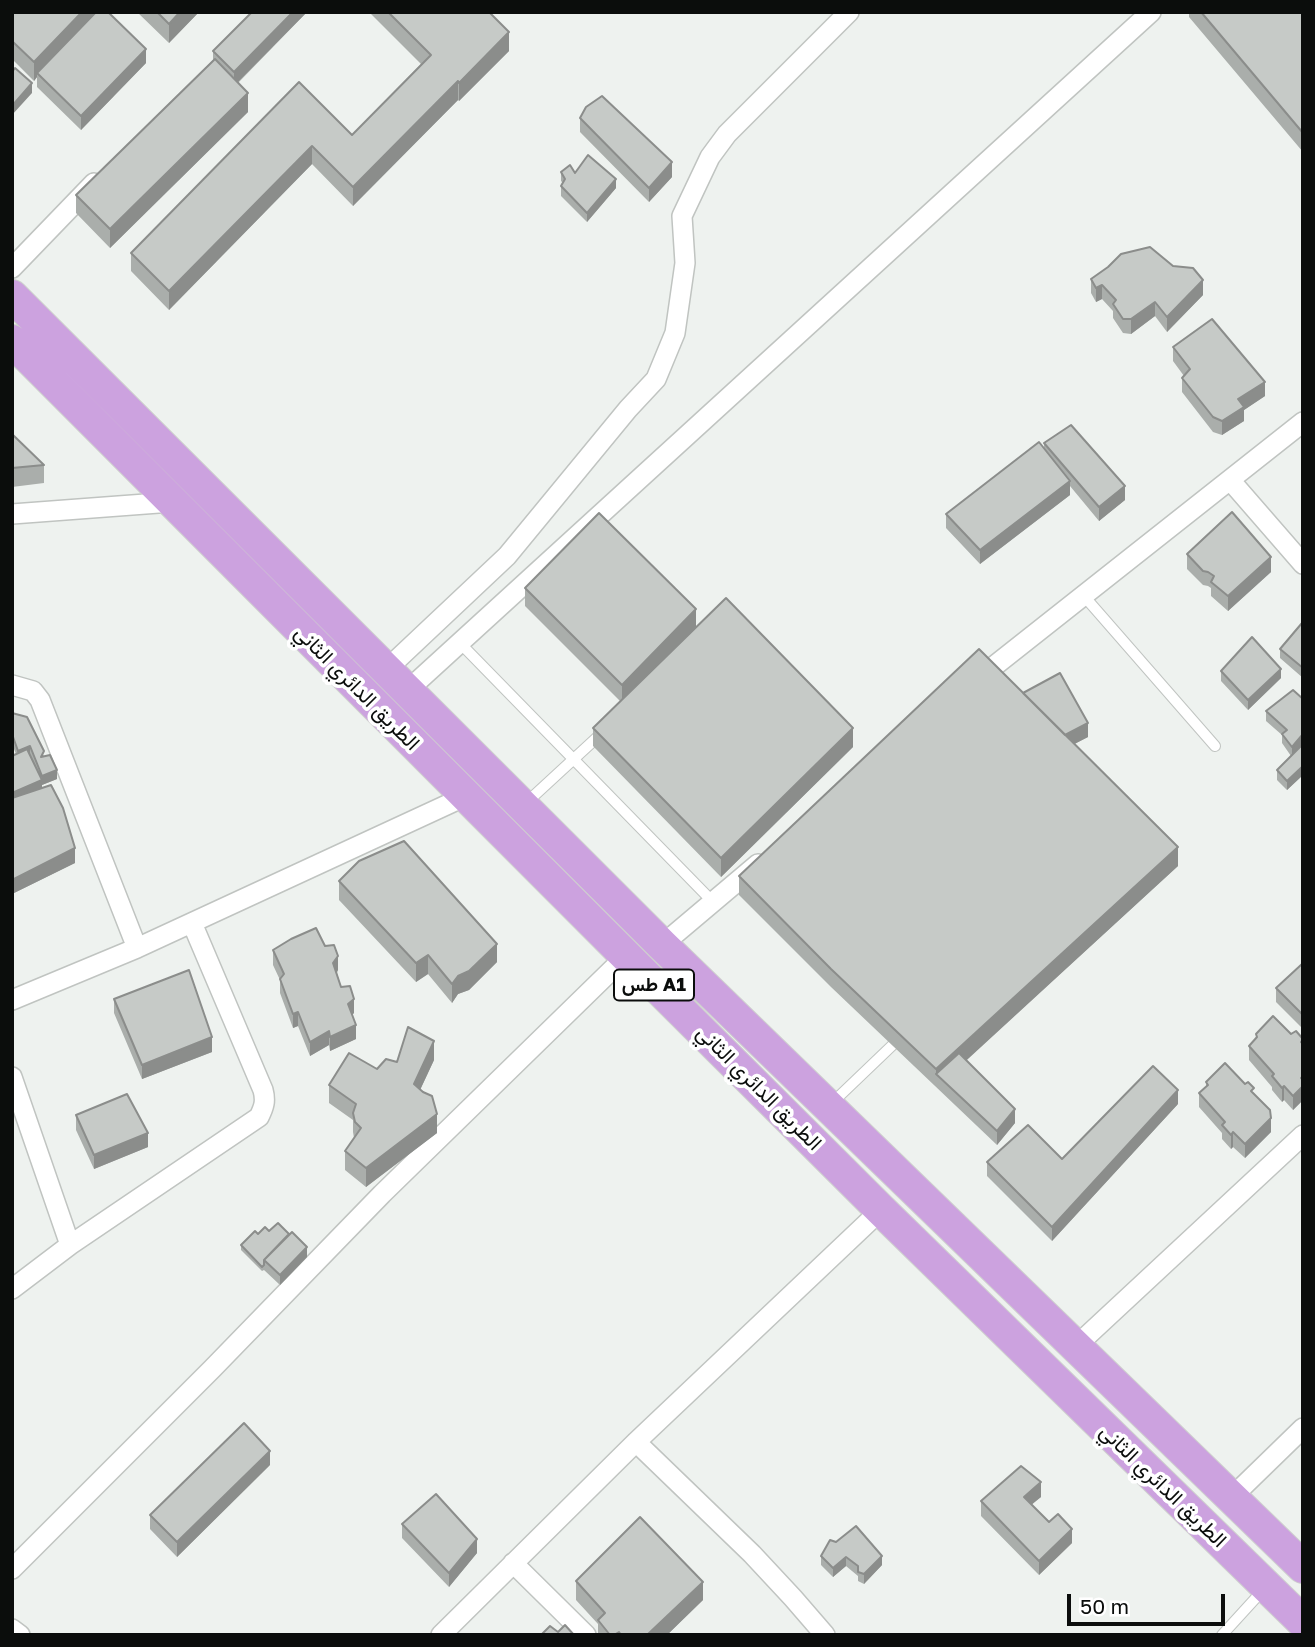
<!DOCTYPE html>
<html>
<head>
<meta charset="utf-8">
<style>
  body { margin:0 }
  #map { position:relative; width:1315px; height:1647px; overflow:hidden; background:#eef2ef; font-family:"Golos Text",sans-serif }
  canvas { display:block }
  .frame { position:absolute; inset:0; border:14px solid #0b0d0c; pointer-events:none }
  .scale { position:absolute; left:1067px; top:1594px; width:158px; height:32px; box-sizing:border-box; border:4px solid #0b0d0c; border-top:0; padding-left:9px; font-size:21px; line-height:24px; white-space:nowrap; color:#0b0d0c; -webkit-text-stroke:5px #fff; paint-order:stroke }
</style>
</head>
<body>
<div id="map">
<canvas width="1315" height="1647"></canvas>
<div class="frame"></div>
<div class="scale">50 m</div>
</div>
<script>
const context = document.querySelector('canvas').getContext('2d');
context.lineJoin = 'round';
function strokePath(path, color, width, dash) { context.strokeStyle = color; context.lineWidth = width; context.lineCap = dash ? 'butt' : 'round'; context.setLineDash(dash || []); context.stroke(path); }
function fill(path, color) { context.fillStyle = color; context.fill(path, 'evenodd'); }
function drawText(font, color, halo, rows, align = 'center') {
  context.font = font + ' "Golos Text",Vazirmatn,sans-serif'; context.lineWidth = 7; context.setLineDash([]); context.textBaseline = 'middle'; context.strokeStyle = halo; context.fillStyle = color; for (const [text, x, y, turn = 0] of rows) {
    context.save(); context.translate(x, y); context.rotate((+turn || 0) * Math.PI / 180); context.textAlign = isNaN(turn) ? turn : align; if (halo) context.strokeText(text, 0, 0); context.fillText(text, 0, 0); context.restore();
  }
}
const service = new Path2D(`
  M1084,596L1215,746
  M460,643L713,902
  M526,803L603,732
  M831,1104L901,1037
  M1222,1635L1264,1589`);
const minor = new Path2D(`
  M12,268L94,183
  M1230,480L1303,564
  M12,514L172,502
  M387,669L507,556L628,409L656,379L675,333L685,263L682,216L710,157L727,134L849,12
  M974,682L1303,422
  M12,685L33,691L40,700L137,948
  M408,690L1151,12
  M662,945L758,864
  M12,1000L137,948L466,796
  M12,1077L70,1245L12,1289
  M70,1245L259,1117C264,1107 266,1101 263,1090L192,923
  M1075,1347L1303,1135
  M636,1442L752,1554L793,1598L825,1635
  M1232,1497L1303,1428
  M513,1563L586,1635
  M12,1569L212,1369L382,1194L626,956
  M12,1629L20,1635
  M441,1635L636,1442L881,1210`);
const trunk = new Path2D(`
  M12,296L662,945L1303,1567
  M12,341L626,956L881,1210L1303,1622`);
const wall = new Path2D(`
  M12,12L146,63L81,130L37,87V77L34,81L12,59Z
  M137,12H199L169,43Z
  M252,12H307L238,83L248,112L110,248L76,213V195L213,60V51Z
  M369,12H489L509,51L459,101L458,100L353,206L312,164L169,310L131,271V253L299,82L352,135L421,64Z
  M1189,12H1303V152L1189,17Z
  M580,118L672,177L649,202L580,132Z
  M561,172L575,173L616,188L587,222L561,196V186L563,183L561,181Z
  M1091,279L1203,295L1167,332L1155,316L1131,334L1123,333L1113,318V311L1102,299L1096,302L1091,293Z
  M1173,347L1265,396L1244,410V421L1222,435L1213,432L1182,392V378L1184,376L1173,361Z
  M12,434L44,465V483L12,487Z
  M1044,443L1125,500L1099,521L1070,486V495L980,564L946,528V514L1044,449Z
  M1187,554L1271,572L1228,611L1211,596V588L1208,586L1203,585L1187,569Z
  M525,588L696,626L853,747L721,877L593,746V728L620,701L525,606Z
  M1303,624V678L1280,658V649Z
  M1221,671L1281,678L1248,710L1221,681Z
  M1023,693L1088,737L1074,744L1178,866L966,1060L1015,1123L997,1145L831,987L739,895V876Z
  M1266,711L1303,744V775L1287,790L1277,780V770L1291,756L1282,743V735L1266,721Z
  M12,713L44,756L57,779L42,785V783V788L75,863L12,894V756L16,754L12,744Z
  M339,881L497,962L469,990L458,994L452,1003L428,974L416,982L339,900Z
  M325,946L338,970L337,973L341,987L354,1013L352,1015L356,1039L330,1051L329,1045L310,1056L298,1026L293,1028L280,993V980L273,965V950Z
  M1302,964L1303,1029L1276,1002V988Z
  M114,999L212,1052L142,1079L114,1013Z
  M1256,1034H1291L1303,1039V1100L1293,1110L1284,1100L1282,1102L1272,1090V1087L1249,1060V1046L1256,1039Z
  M434,1060L420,1090L437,1133L366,1187L345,1170V1151L354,1138L353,1132V1120L329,1103V1085L397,1062Z
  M1206,1082L1254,1093L1271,1132L1245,1158L1233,1147L1231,1149L1222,1139V1133L1199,1107V1093L1206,1087Z
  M1178,1104L1052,1241L987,1176V1162L1062,1159Z
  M76,1115L148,1147L94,1169L76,1130Z
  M269,1231L307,1257L280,1285L264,1270L262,1271L241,1250V1245L258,1234Z
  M270,1465L177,1557L150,1529V1515Z
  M1041,1497L1031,1504L1072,1543L1039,1575L981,1516V1501Z
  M402,1524L477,1553L449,1587L402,1538Z
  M830,1540L882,1565L864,1584L858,1581V1576L846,1566L833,1577L821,1565V1556Z
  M576,1581L703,1600L667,1635H598V1624L576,1600Z`);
const shadedWall = new Path2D(`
  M82,12H101L37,73V77L34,81V62Z
  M180,12H199L169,43V24Z
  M293,12H307L234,86V72Z
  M509,32V51L459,101V83Z
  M146,49V63L81,130V116Z
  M458,81V100L353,206V187Z
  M32,83V93L12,115V106Z
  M248,93V112L110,248V229Z
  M312,146V164L169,310V291Z
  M672,162V177L649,202V188Z
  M616,179V188L587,222V213Z
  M1203,280V295L1167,332V317Z
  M1102,285V299L1096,302V288Z
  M1155,302V316L1131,334V319Z
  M1265,382V396L1244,410V421L1222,435V421L1238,399Z
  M1070,481V495L980,564V550Z
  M1125,486V500L1099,521V507Z
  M1271,557V572L1228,611V596Z
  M696,609V628L622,703V685Z
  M1281,669V678L1248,710V700Z
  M1088,723V737L1061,751V737Z
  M853,728V747L721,877V858Z
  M1303,734V744L1292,757V747Z
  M30,746V756L18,760V751Z
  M1303,766V775L1287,790V781Z
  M57,770V779L42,785V776Z
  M42,780V790L12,803V793Z
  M1178,847V866L944,1081L936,1074V1069Z
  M75,848V863L12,894V880Z
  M497,944V962L469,990L458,994L452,1003V984L458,976Z
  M428,955V974L416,982V963Z
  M338,956V970L333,977V963Z
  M354,999V1013L348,1018V1004Z
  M298,1012V1026L293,1028V1014Z
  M356,1025V1039L330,1051V1037Z
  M329,1031V1045L310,1056V1042Z
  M212,1037V1052L142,1079V1065Z
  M434,1041V1060L414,1103V1084Z
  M1303,1076V1100L1293,1110V1096L1301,1078Z
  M1284,1086V1100L1282,1102V1088Z
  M1178,1090V1104L1052,1241V1227Z
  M1015,1109V1123L997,1145V1131Z
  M437,1114V1133L366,1187V1168Z
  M1271,1118V1132L1245,1158V1144Z
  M1233,1132V1147L1231,1149V1135Z
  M148,1133V1147L94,1169V1155Z
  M307,1247V1257L280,1285V1275Z
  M270,1451V1465L177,1557V1542Z
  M1041,1482V1497L1024,1511V1497Z
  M1072,1529V1543L1039,1575V1561Z
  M477,1539V1553L449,1587V1573Z
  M882,1556V1565L864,1584V1574Z
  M846,1557V1566L833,1577V1568Z
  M703,1582V1600L667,1635H647Z`);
const building = new Path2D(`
  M12,12H82L34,62L12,41Z
  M96,12H108L146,49L81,116L37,73Z
  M157,12H180L169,24Z
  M252,12H293L234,72L213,51Z
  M388,12H489L509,32L459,83L458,81L353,187L312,146L169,291L131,253L299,82L352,135L431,55Z
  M1201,12H1303V133Z
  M215,59L248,93L110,229L76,195Z
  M15,68L32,83L12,106V72Z
  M602,96L672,162L649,188L580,118L586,107Z
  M588,155L616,179L587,213L561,186L565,179L561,172L570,165L575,173Z
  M1150,247L1173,266L1193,268L1203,280L1167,317L1155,302L1131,319H1123L1113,304L1116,300L1102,285L1096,288L1091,279L1108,267L1121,254Z
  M1212,319L1265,382L1238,399L1244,407L1222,421L1213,417L1182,378L1190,369L1173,347Z
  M1071,425L1125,486L1099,507L1044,443Z
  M12,434L44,465L12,468Z
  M1039,442L1070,481L980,550L946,514Z
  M1232,512L1271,557L1228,596L1211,582L1214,576L1208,572L1203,571L1187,554Z
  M599,513L696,609L622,685L525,588Z
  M726,598L853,728L721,858L593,728Z
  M1302,623L1303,624V668L1280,649Z
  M1252,637L1281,669L1248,700L1221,671Z
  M979,649L1178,847L936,1069L831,969L739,876Z
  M1060,673L1088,723L1065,735L1023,693Z
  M1293,690L1303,699V734L1292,747L1282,734L1287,730L1266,711Z
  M12,713L27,717L44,751L41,757L50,755L57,770L42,776L30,746L18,751L12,734Z
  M1303,744V766L1287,781L1277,770Z
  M27,749L42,780L12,793V756Z
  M51,785L63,808L75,848L12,880V798Z
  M404,841L497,944L469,971L458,976L452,984L428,955L416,963L339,881L359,861Z
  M316,928L325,946L334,945L338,956L333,963L341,987L350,986L354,999L348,1004L356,1025L330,1037L329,1031L310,1042L298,1012L293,1014L280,979L284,974L273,950L291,939Z
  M1302,964H1303V1015L1276,988Z
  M189,970L212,1037L142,1065L114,999Z
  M1273,1016L1291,1034L1296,1031L1303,1039L1301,1042L1303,1044V1076L1301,1078L1303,1080V1086L1293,1096L1284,1086L1282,1088L1272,1076L1274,1074L1249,1046L1257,1037L1256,1034Z
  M408,1027L434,1041L414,1084L423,1092L432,1096L437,1114L366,1168L345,1151L361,1128L355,1122L353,1113L356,1104L329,1085L349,1053L377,1069L386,1059L397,1062Z
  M959,1053L1015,1109L997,1131L936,1074Z
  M1225,1063L1245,1084L1248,1082L1254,1088L1251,1091L1270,1110L1271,1118L1245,1144L1233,1132L1231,1135L1222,1125L1225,1122L1199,1093L1208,1085L1206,1082Z
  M1153,1066L1178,1090L1052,1227L987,1162L1028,1125L1062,1159Z
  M127,1094L148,1133L94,1155L76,1115Z
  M278,1223L289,1234L264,1260V1265L262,1267L241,1245L255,1231L258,1234L265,1227L269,1231Z
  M292,1232L307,1247L280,1275L264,1260Z
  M244,1423L270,1451L177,1542L150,1515Z
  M1021,1466L1041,1482L1024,1497L1049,1522L1058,1514L1072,1529L1039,1561L981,1501Z
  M436,1494L477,1539L449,1573L402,1524Z
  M640,1517L703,1582L647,1635H621L619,1632L614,1635H610L598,1620L605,1613L576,1581Z
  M856,1526L882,1556L864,1574L858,1572V1566L846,1557L833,1568L821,1556L830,1540L836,1542Z
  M565,1625L574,1635H541L550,1626L558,1632Z`);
const shields = [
  [654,985,80]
];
const shieldNames = [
  ["طس A1",654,985]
];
const streetNames = [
  ["الطريق الدائري الثاني",357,688,45],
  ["الطريق الدائري الثاني",759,1088,45],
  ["الطريق الدائري الثاني",1163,1486,44]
];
strokePath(service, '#c0c4c1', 12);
strokePath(minor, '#c0c4c1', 22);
strokePath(trunk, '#cecfce', 34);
strokePath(service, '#fff', 10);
strokePath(minor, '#fff', 19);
strokePath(trunk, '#cca2df', 32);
fill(wall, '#aaaeab');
fill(shadedWall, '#8b8d8b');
fill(building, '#c6cac7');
strokePath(building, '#8b8d8b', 2);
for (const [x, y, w] of shields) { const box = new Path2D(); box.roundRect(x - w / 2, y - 15.5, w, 31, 5); context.fillStyle = '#fff'; context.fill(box); strokePath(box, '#0b0d0c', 2); }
drawText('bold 19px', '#0b0d0c', null, shieldNames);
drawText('21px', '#0b0d0c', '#fff', streetNames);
</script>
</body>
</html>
